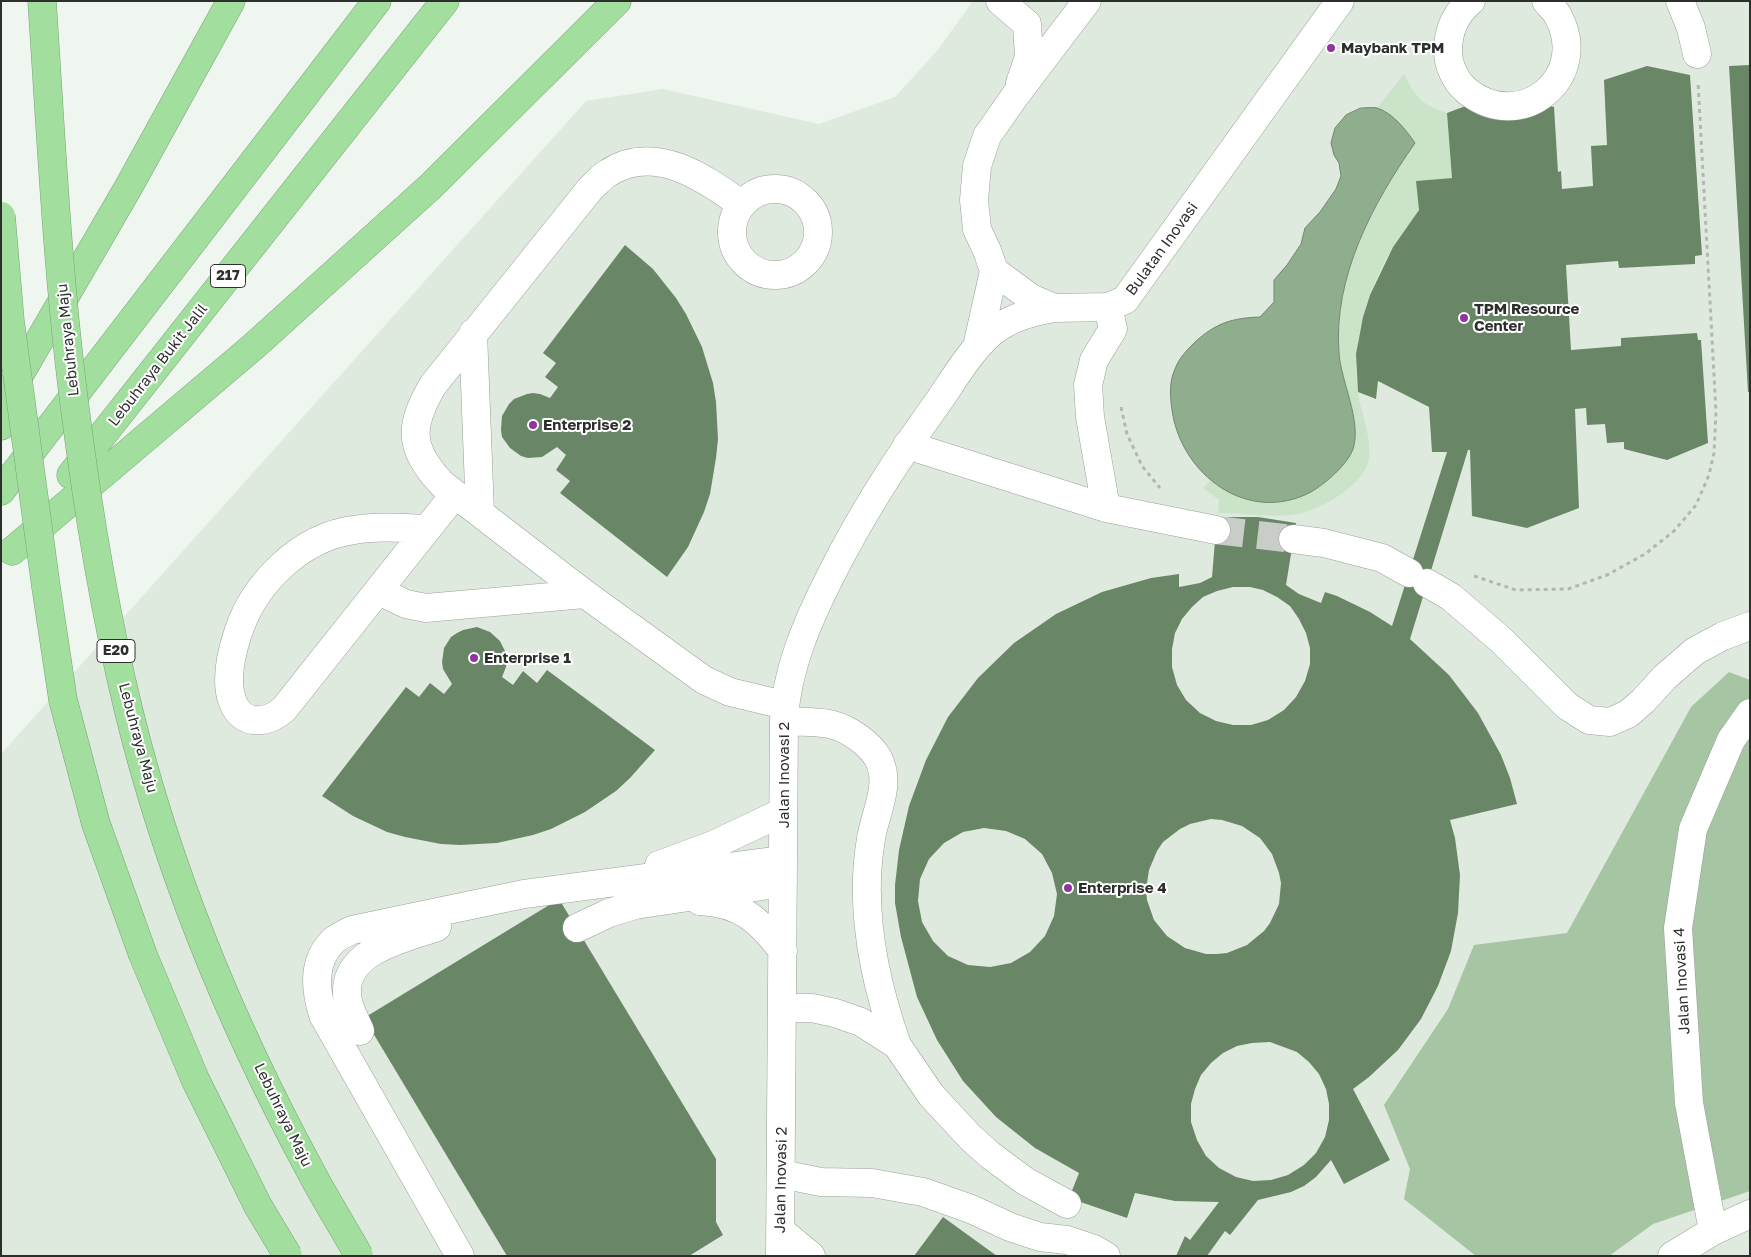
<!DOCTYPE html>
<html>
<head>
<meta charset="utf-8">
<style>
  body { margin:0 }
  #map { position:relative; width:1751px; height:1257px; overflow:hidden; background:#eff5ef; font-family:"Golos Text",sans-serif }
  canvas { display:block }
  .frame { position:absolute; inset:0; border:2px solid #2d2f2d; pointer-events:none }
</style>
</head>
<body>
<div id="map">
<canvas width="1751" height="1257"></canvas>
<div class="frame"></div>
</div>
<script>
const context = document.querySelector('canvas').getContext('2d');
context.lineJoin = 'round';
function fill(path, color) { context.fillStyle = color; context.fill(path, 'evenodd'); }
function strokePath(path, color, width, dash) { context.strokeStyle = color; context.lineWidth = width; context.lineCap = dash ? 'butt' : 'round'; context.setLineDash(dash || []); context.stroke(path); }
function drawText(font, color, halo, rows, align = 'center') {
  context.font = font + ' "Golos Text",sans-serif'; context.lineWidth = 4; context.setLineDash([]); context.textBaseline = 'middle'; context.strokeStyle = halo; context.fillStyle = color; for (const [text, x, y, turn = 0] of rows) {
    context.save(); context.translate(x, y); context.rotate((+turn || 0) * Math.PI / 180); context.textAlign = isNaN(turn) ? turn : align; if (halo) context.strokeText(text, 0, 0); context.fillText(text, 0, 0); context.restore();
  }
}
const built = new Path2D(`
  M973,1H1750V1256H1V754L586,101L663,89L819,124L895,97L936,52Z`);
const green = new Path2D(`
  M1404,74C1417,99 1421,104 1447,113L1452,178L1416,181C1417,189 1421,203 1418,211C1414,220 1400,235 1394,245C1381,267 1369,293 1363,318C1355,346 1354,374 1360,404C1365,422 1371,440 1369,459C1365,484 1320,511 1297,514C1271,519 1244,512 1218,513L1219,500L1203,488L1210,481L1218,486L1355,438C1355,408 1340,381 1338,351C1335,281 1367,220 1402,161L1390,116L1377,108Z`);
const forest = new Path2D(`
  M1729,672L1750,680V1191L1653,1224L1609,1256H1476L1404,1199L1410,1169L1384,1105L1448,1009L1474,945L1567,933L1691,707Z`);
const water = new Path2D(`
  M1361,108C1366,108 1372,107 1377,108C1393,113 1406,130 1415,143C1373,203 1333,277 1339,353C1341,382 1362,421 1353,449C1348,464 1325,484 1311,492C1248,525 1181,475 1172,410C1170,396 1169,382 1175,369C1179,358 1187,350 1195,342C1216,323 1232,318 1260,317L1274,302V280L1287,265L1301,244L1305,228L1320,212L1336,189L1341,176L1339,163L1334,155L1331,143L1335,128L1346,115Z`);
const building = new Path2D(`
  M1750,65V392H1748L1729,66Z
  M1647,66L1690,75L1702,255L1695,256V264L1619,268L1618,261L1566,265L1571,350L1621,346V338L1697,333L1698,340H1701L1708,443L1667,460L1624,449V442L1607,443L1605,424L1587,425L1586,408L1575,409L1579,508L1527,528L1472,516L1470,450H1468L1410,639L1449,675L1478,713L1501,755L1510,778L1517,804L1450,820L1455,838L1460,875L1458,913L1451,951L1438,986L1421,1019L1398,1050L1369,1077L1353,1089L1390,1160L1344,1184L1331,1160L1316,1177L1304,1186L1291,1192L1258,1200L1230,1235L1225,1231L1207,1256H1176L1185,1236L1190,1240L1219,1202L1175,1201L1135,1193L1127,1218L1069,1198L1079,1173L1035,1148L996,1117L963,1081L937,1040L917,997L901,937L895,903V885L899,850L909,806L926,760L948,717L978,678L1014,643L1056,614L1102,592L1151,578L1179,574V587L1200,583L1212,577L1217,517H1258L1296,523L1286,585L1299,594L1321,603L1325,592L1337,596L1370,612L1392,626L1447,452H1432L1429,407L1378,381L1376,399L1358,392L1356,354L1363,317L1370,295L1393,247L1419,210L1416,181L1452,178L1447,113L1500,93L1554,107L1558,172L1561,171L1562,189L1593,186L1591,146L1607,145L1604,80ZM1233,587H1250L1263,590L1277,597L1290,606L1299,619L1306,633L1310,648V664L1305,681L1296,697L1284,710L1268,720L1251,725H1233L1216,721L1200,713L1186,700L1177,685L1172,667V649L1175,633L1182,619L1192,607L1203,597L1217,591ZM1211,819L1222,820L1242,826L1260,838L1272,854L1279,873L1281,883L1279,904L1270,923L1264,931L1247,945L1227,953L1217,954H1206L1185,948L1167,936L1154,920L1147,900L1146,890L1149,870L1157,851L1163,842L1180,829L1190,824ZM984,828L1006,831L1025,839L1042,854L1052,873L1057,894L1054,916L1045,936L1030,952L1011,963L990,967L968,965L948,956L933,941L922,922L918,901L920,879L929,859L944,843L963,832ZM1270,1042L1297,1052L1309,1062L1319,1074L1326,1089L1329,1104V1120L1325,1137L1316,1153L1304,1165L1288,1175L1271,1180L1253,1181L1236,1177L1219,1168L1206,1156L1197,1140L1191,1122V1104L1195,1089L1201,1075L1211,1063L1223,1053L1237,1046L1252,1043Z
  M625,245L653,269L676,298L686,314L702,347L713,383L716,402L718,439L716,458L710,494L704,512L688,547L667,577L560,493L570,481L556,470L566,455L557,447L542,457L528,458L521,456L510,448L502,437L501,430L502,416L509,404L514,399L527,394L533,393L540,394L550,398L558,387L545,377L556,363L543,353Z
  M477,627L490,632L500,641L506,653L507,660L506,667L502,677L513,685L523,671L537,683L547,670L655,750L630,778L616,791L585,812L551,829L533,835L497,843L460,845L441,844L405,837L387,832L353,816L322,796L406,687L419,697L430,683L444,694L452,684L443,669L442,662L444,648L451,637L457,633L463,630Z
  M559,899L716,1159V1222L723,1235L689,1256H507L364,1018Z
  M943,1217L997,1256H914Z`);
const minorTunnel = new Path2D(`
  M1216,530L1293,539`);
const path = new Path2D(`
  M1121,407L1127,434L1142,466L1160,488
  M1474,576L1516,590L1568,589L1607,575L1645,554L1674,531L1696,505L1709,475L1714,453L1716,412L1698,82`);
const minor = new Path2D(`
  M1000,1L1027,24L1029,57L1020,83
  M1087,1L1015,96L987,136L977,166L974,200L977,229L988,253L994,271L1031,298L1054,308L1108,307L1125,300L1340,1
  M1471,1C1455,14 1448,31 1448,51C1448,66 1456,82 1467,91C1522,135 1591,76 1558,16C1555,10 1550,6 1546,1
  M1680,1L1691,28L1697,54
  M732 232a43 43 0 1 1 86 0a43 43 0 1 1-86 0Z
  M742,205C704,177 654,143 608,173C601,177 596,184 590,189L433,385C409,426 408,448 442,484L585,594L704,680L730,692L784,705
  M473,333L480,513
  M977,347L994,271
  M907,445L1106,508L1216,530
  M1106,508L1090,417L1088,385L1094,360L1113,329L1108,307
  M426,529C402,528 378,526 354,530C301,537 254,583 238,633C231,654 225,679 232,700C241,727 267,724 284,709L455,494
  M1293,539L1324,543L1382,558L1409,573
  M1427,583L1451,597L1500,639L1567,706L1589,720L1610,722L1628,714L1643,701L1665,677L1695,651L1723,636L1750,626
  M379,591L406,604L426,608L585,594
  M784,721C799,722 819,721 833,725C849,729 870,744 878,758C892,785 875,812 871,839C859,908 874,980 897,1045
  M659,865L713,845L783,812
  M700,901C741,903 759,920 783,951
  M577,928L609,913L635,905L783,883
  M783,1008H812L835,1013L861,1022L897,1045L931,1095L970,1137L990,1155L1025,1181L1067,1204
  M360,1031C355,1019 347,1006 347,994C344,950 406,938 437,927
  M781,1174L821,1182L872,1183L923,1192L971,1209L1010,1227L1040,1237L1067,1240L1094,1249L1106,1256
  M781,1231L811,1256
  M1713,1231L1689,1103L1678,928L1693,829L1731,740L1750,713
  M460,1256L323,1015C315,989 312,961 334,940C339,936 346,933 352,930L524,894L783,860
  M780,1256L784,721C786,670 808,620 831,575C861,515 897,459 936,405C953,381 969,352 991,333C1009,318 1031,312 1054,308
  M1672,1256L1713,1231L1750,1214`);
const highway = new Path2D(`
  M1,426L10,391L128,188L231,1
  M71,475L445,1
  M1,491L377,1
  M12,551L254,346L431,186L617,1`);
const highwayBridge = new Path2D(`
  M42,1C51,134 57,269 74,401C87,505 104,610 129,712C168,871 232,1026 310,1170C325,1199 343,1227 359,1256
  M1,216L10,321L46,587L63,700L96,824L143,955L195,1079L258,1206L288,1256`);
const markers = [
  [1331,48,5,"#92349d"],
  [1464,318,5,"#92349d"],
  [533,425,5,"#92349d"],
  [474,658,5,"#92349d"],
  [1068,888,5,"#92349d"]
];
const shields = [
  [228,276,35],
  [116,651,38]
];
const shieldNames = [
  ["217",228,276],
  ["E20",116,651]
];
const poiNames = [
  ["Maybank TPM",1341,48],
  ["TPM Resource",1474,309],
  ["Center",1474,326],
  ["Enterprise 2",543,425],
  ["Enterprise 1",484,658],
  ["Enterprise 4",1078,888]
];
const streetNames = [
  ["Bulatan Inovasi",1162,249,-54],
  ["Lebuhraya Maju",68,340,-96],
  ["Lebuhraya Bukit Jalil",158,365,-52],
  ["Lebuhraya Maju",138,738,75],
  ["Jalan Inovasi 2",784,775,-90],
  ["Jalan Inovasi 4",1682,981,-93],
  ["Lebuhraya Maju",283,1115,64],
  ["Jalan Inovasi 2",781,1180,-89]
];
fill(built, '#dfeade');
fill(green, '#cbe4c9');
fill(forest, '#a5c5a3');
fill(water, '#8fae8d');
strokePath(water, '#728870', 1);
fill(building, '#698767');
strokePath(minorTunnel, '#c8cdc8', 28, [28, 14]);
strokePath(minor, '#9ba09a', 29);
strokePath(highway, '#79a177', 29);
strokePath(path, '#b2b7b2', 3, [4, 4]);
strokePath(minor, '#fff', 28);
strokePath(highway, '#a2df9f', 28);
strokePath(highwayBridge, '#79a177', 29, []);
strokePath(highwayBridge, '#a2df9f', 28);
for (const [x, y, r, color] of markers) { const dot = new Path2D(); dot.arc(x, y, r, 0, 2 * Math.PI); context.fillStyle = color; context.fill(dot); strokePath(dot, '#fff', 2); }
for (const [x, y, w] of shields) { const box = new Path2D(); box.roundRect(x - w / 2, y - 11.5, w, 23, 4); context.fillStyle = '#fff'; context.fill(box); strokePath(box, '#2d2f2d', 1); }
drawText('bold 14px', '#2d2f2d', null, shieldNames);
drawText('bold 15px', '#2d2f2d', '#fff', poiNames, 'left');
drawText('15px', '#2d2f2d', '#fff', streetNames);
</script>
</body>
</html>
